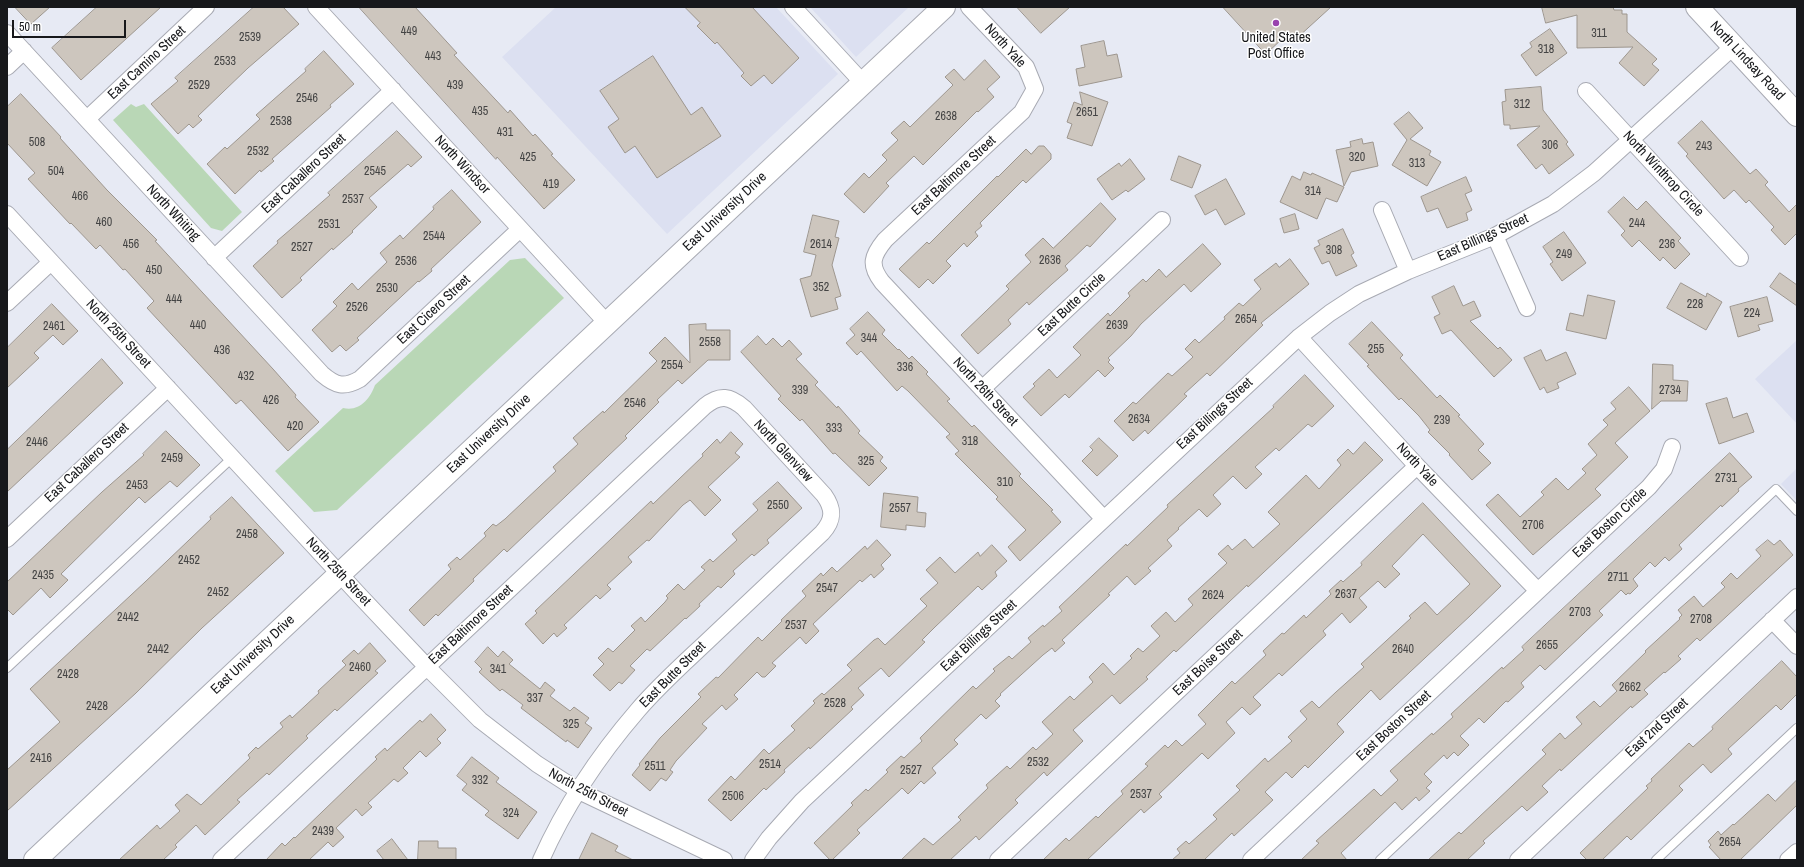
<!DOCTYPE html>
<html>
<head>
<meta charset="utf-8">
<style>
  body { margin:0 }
  #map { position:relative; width:1804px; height:867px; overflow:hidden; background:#e7eaf4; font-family:"Archivo Narrow",sans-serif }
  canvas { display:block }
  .frame { position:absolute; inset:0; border:8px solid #17181b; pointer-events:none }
  .scale { position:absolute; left:12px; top:20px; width:114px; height:18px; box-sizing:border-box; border:2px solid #17181b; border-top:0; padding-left:5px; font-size:12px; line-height:14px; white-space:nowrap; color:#17181b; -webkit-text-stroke:3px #fff; paint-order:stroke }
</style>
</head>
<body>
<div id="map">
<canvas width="1804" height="867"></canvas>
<div class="frame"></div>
<div class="scale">50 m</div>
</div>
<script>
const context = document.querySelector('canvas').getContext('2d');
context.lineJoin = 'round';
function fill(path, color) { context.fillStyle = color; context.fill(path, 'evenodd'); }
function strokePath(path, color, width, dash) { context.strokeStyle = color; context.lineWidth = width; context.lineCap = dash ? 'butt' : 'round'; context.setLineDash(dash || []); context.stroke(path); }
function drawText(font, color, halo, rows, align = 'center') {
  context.font = font + ' "Archivo Narrow",sans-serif'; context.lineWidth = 3; context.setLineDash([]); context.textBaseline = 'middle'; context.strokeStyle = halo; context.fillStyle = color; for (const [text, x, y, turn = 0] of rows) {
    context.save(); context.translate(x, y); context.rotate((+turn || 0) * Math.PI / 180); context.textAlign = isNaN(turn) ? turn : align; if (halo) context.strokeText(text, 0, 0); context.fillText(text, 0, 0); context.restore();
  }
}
const built = new Path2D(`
  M556,7H776L838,74L667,234L502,57Z
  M810,7H909L856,57Z
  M1797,340V424L1755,379Z
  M1797,468V501L1781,484Z`);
const green = new Path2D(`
  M131,104L136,107L144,104L242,212L222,231L211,228L113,120Z
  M525,258L564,298L337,510L314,512L275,471L343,408C359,412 370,399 375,385L510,260Z`);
const building = new Path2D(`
  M15,7H50L31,24Z
  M97,7H161L81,80L52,48Z
  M254,7H283L299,24L248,68L198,116L202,120L193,128L189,124L178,134L151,104L178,81L175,78Z
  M359,7H415L457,53L454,55L508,113L510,110L533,136L535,134L553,154L551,155L575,180L544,209L497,157L496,159Z
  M685,7H752L799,58L772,84L764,75L751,86L741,76L744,73L717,42L715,44L697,26L700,23Z
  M1017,7H1070L1041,33Z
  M1223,7H1331L1297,38L1293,34L1287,40L1284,37L1266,54Z
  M1542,7H1613L1614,10H1622V14H1627V32L1657,59L1652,64L1659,70L1644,86L1619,63L1633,47L1577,48V15L1546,23Z
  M1550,29L1567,53L1536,76L1521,55L1532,47L1530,43Z
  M1104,41L1107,56L1117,54L1122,77L1079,86L1076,69L1085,67L1081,46Z
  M324,51L354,84L330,105L331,107L272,159L274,161L261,172L260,170L235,194L207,164L225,147L227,149L260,119L256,115L306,71L305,69Z
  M653,56L691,115L702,107L721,136L657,178L635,146L625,153L608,127L619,119L600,91Z
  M985,60L1000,77L987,89L994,97L978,112L977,111L923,165L914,156L886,183L889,186L864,213L844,194L864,173L869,178L887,160L882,155L898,140L891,133L904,121L910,127L953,85L945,77L954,69L964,80Z
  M1541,87L1543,110L1568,142L1566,144L1574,155L1549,174L1542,164L1536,169L1517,145L1540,126L1510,129V125H1504L1502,102L1506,101L1505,90Z
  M1080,92L1108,102L1092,146L1067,138L1072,124L1067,122L1074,102L1082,105Z
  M21,94L61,137L60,138L107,190L157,240L155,241L273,369L296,395L295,397L319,422L288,451L241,400L236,404L147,308L154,301L125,269L123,270L100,245L96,249L71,223L70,224L28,179L35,173L7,143V107Z
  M1409,112L1423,128L1410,139L1431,151L1429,155L1441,162L1427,186L1392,165L1407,140L1394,124Z
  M1702,121L1750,174L1756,169L1768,182L1765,185L1789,212L1797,204V233L1785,245L1771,230L1774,227L1749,200L1746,203L1734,190L1724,199L1686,156L1688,154L1678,143Z
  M397,131L422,157L411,167L408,164L369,198L377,207L352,231L353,232L333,250L332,248L300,278L302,280L282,298L253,266L278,243L277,241L291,229L330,195L328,193Z
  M1362,139L1363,144L1373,142L1378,166L1351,172L1344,186L1336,150L1351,147L1350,142Z
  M1039,146H1044L1051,154V159L1026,183L1023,180L980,223L982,226L975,232L978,236L967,247L964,243L946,261L951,266L933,284L928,279L919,288L899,269L927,242L929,244L997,176L998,177L1026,149L1031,154Z
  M1179,156L1201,165L1192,188L1171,180Z
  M1130,159L1145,179L1128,192L1126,190L1112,200L1097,179L1119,163L1121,166Z
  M1304,172L1311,175L1312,173L1344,187L1337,202L1326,198L1317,219L1280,202L1292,176L1300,180Z
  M1466,177L1472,191L1465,194L1472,210L1466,213L1468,220L1447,228L1438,208L1427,212L1421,197Z
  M1226,179L1245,214L1225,225L1216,209L1205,215L1195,196Z
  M452,190L481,222L431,269L432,271L419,282L418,281L357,338L359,340L346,351L340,345L332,352L312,330L337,306L333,302L352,283L358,290L387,262L380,253L400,235L403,239L434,209L433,207Z
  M1624,197L1637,210L1646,201L1681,238L1678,241L1690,254L1675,269L1663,257L1660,261L1639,240L1632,247L1621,235L1625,231L1608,212Z
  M1101,203L1116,219L1090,247L1087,245L1065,266L1068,270L1052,284L1029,305L1027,302L1008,320L1011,324L978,354L961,335L1009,289L1006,286L1031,262L1025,255L1043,238L1053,248Z
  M1295,214L1299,229L1284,233L1280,219Z
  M813,215L839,221L835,237L839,238L832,265L841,296L835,298L838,309L811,317L800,279L811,276L816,255L804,252Z
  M1343,229L1354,253L1351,255L1357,266L1336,276L1329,261L1322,264L1314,248L1320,245L1318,241Z
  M1564,232L1586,263L1562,281L1550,264L1553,262L1543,247Z
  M1203,244L1221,264L1191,292L1184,284L1141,324L1131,336L1108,358L1110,360L1108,362L1114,368L1105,377L1098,370L1069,398L1065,394L1041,416L1023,397L1035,386L1033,384L1049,369L1057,378L1081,355L1073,347L1108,313L1110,316L1130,296L1128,293L1143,279L1146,282L1159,269L1166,277Z
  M1290,259L1309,284L1261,323L1263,325L1210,376L1207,373L1184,394L1187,396L1148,434L1145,430L1133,441L1114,421L1133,402L1136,404L1168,373L1172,376L1193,357L1185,349L1195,339L1199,343L1225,319L1224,317L1239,303L1243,306L1261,289L1254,280L1276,263L1279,267Z
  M1780,273L1797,285V306L1770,287Z
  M1681,283L1706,297L1707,293L1722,302L1706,330L1667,308Z
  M1454,286L1463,306L1474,301L1481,316L1470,321L1498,349L1500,347L1512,360L1494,377L1451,330L1442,334L1434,317L1440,314L1432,297Z
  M1588,295L1615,301L1606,339L1566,330L1570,313L1583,316Z
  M1767,297L1773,321L1758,325L1760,330L1738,337L1730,307Z
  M52,304L78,331L63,345L53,335L34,353L39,358L7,388V348Z
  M868,312L885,330L882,334L898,350L899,349L909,359L912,356L928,372L926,374L950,399L947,401L972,427L974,425L1021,474L1019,476L1053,510L1051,511L1061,522L1020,561L1008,547L1026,530L996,499L998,497L955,454L959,451L946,437L950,434L908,391L902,386L897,391L861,351L857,355L846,343L855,335L850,329Z
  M1372,322L1403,355L1400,358L1437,398L1440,395L1460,415L1458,416L1484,444L1478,450L1491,463L1472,480L1449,455L1450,454L1428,432L1430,430L1419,416L1401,398L1399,400L1367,366L1369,365L1349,344Z
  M706,324V330H730V360H708L682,384L678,380L657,400L659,402L625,436L627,438L507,552L504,549L473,579L474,581L438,616L436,614L424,626L409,610L451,569L448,565L457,557L460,560L486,536L484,533L493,524L496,526L505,519L556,471L553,467L578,444L573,438L603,411L604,413L657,361L649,353L665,337L690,363L689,325Z
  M758,336L766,345L773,338L782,347L789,340L802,354L796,359L818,382L815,385L837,408L838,406L860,431L858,433L883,457L880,461L887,468L869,486L835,453L833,454L802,419L800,421L778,399L781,396L741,352Z
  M1541,350L1546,361L1566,352L1576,374L1557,383L1559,388L1547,393L1544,387L1540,390L1524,358Z
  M102,359L123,383L7,492V450Z
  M1653,364L1673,365V380L1688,381L1687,401H1661L1652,409Z
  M1305,375L1334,406L1312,427L1308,424L1279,451L1276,448L1255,467L1262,474L1246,489L1233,476L1213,495L1221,504L1207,517L1199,509L1178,528L1179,529L1167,540L1172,546L1148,568L1151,571L1135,585L1127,576L1108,594L1110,595L1062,640L1065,643L1055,652L1052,648L1043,655L1000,694L1001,695L995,701L1000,706L986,719L981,714L954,740L958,744L932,768L936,773L924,784L921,781L908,794L902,788L857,830L860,833L832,860H830L814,843L853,805L851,803L866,789L868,791L888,772L886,770L901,756L904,758L922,741L920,738L973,686L976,689L995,671L993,669L1009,656L1012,659L1031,642L1028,638L1043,625L1044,627L1062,611L1059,607L1126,544L1127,546L1168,507L1167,505L1274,407L1273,406Z
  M1629,387L1650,411L1615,443L1628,457L1595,489L1601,495L1533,555L1486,505L1498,494L1520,517L1544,495L1541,492L1556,478L1568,490L1586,473L1582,469L1597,455L1588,444L1608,425L1603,420L1616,409L1611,403Z
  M1727,398L1733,418L1747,413L1754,432L1719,444L1706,404Z
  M166,431L200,465L177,487L170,481L145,503L139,497L61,574L68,580L50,598L41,588L13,615L7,609V582L102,492L144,455L143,454Z
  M731,432L743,444L735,453L740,457L708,487L721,500L705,516L690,500L683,505L649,541L647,540L628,557L632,562L607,585L611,589L600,599L596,595L564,625L567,628L557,637L554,633L543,644L525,624L537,613L535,611L651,501L653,504L703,456L702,454L717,439L720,443Z
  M1099,438L1118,456L1097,476L1082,461L1093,450L1090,447Z
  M1365,442L1383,460L1279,558L1248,587L1247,585L1176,652L1174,650L1146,677L1148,679L1120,704L1112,695L1073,730L1083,741L1047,776L1044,772L1015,800L1018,803L979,840L976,836L950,860H901L924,838L933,845L961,820L958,817L988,788L986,785L1007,766L1010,769L1033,747L1036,750L1053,734L1042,722L1070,696L1074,700L1093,682L1089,677L1103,663L1114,675L1132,658L1130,656L1138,648L1143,652L1160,636L1151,626L1166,612L1175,622L1193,605L1188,599L1227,563L1218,554L1228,545L1232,550L1245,539L1253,548L1280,524L1268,512L1306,475L1319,489L1341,465L1337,460L1348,449L1353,454Z
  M1730,453L1752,477L1738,489L1739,491L1722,507L1721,505L1679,545L1682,549L1669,561L1665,557L1655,567L1650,562L1633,579L1638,586L1630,594L1628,593L1626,595L1621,590L1599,611L1603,615L1545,670L1540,665L1521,683L1524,687L1508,702L1506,701L1484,723L1479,718L1460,736L1469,745L1458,756L1454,752L1447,759L1444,755L1424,774L1432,782L1426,788L1430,791L1419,801L1416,797L1402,810L1395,802L1341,853L1347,860H1301L1319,843L1316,841L1374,789L1381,796L1398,780L1390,771L1432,733L1433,735L1453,717L1451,714L1502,667L1503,669L1524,650L1522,647Z
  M778,482L802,508L767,540L769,543L754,556L752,554L733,571L735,574L721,588L718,586L699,604L700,606L686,619L685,618L650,651L647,649L630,666L635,670L622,684L619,682L610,691L593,675L604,664L598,658L608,648L613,652L635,630L631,626L641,617L645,622L665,602L668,598L666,596L678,584L684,590L705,570L701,567L710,559L713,562L737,540L732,534L758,510L753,504Z
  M884,493L918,497L917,512L926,513L925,527L906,525V530L881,527Z
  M232,497L284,553L202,628L136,693L7,811V770L60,722L30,689L145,582L211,519L210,517Z
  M1423,503L1501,586L1471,615L1380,700L1371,690L1337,724L1344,732L1308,768L1305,765L1292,778L1286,772L1265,792L1273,800L1234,836L1232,833L1204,860H1172L1180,853L1177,849L1186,841L1189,844L1217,819L1213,815L1240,790L1236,786L1265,758L1268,762L1292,741L1288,737L1307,719L1300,711L1312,701L1319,708L1336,692L1364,667L1361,664L1411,618L1409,616L1425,602L1437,615L1470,584L1423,534L1392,566L1400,574L1385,588L1378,581L1359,598L1367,607L1350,623L1342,613L1323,631L1326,635L1282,676L1279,673L1253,697L1261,705L1250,715L1242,707L1226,722L1235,733L1208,759L1202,753L1159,794L1162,797L1144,813L1141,809L1087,860H1043L1066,838L1069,841L1096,816L1098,818L1107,809L1123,794L1121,791L1148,766L1145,764L1165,745L1168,748L1176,740L1182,746L1206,724L1198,715L1232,681L1235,684L1266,655L1263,651L1282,633L1284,634L1304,615L1306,618L1327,598L1331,594L1329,591L1341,580L1343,582L1362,565L1361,563Z
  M877,540L891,555L881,565L884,569L874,578L871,574L862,582L860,580L813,624L819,631L806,644L800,637L772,663L776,666L765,677H762L757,672L734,695L738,699L726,710L722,705L702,724L707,728L676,761L670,770L673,772L666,781L661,778L650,791L632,775L640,765L639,764L660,738L701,697L698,694L716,677L718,678L758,637L762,641L782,621L781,620L806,596L802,591L821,573L823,576L832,567L837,572L865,546L867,549Z
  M1768,540L1774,545L1780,540L1793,555L1701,640L1700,641L1697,638L1678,656L1681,659L1665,673L1664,672L1644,690L1648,694L1632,708L1631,706L1561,771L1560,769L1542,786L1548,792L1527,811L1522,806L1483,841L1485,843L1467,860H1428L1459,832L1461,834L1546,754L1542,750L1560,733L1565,739L1582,724L1576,717L1594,701L1600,707L1617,691L1612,685L1646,652L1645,651L1680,619L1679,618L1682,615L1678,610L1694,596L1703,607L1725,587L1721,583L1731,573L1737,579L1761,556L1756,550Z
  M992,545L1007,561L995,572L997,576L982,590L978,586L935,627L922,640L925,642L889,677L881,668L858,688L864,695L851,707L853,709L810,749L809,747L784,770L785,772L766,790L764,788L731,821L708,800L731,776L735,780L764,749L769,754L795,730L791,726L815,703L813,701L822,693L824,695L852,670L847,665L874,640L878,638L885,645L927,606L920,599L938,583L926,570L940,557L955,573L978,552L980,556Z
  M370,643L386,661L375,671L378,673L337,711L335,709L306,736L308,738L269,775L267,773L237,800L240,802L205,835L196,825L175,845L177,847L163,860H119L157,825L160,829L180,811L175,805L187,794L201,805L250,758L248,755L256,747L258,749L283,727L280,723L290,715L292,718L319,693L318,691L346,665L342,661L354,650L358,654Z
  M488,647L498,657L503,651L513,660L509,664L540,689L545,682L555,690L550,696L570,711L574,707L589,718L585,723L592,728L578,748L567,740L566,742L550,730L521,708L523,705L502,689L500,691L479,672L482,669L475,662Z
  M1782,661L1797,677V694L1781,710L1776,705L1728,749L1732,754L1711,773L1703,764L1679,786L1683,790L1631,840L1627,836L1602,860H1587L1580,853L1648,788L1646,786L1652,781L1651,779L1689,743L1693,747L1713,729L1712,727Z
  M431,714L446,730L437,739L441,743L426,757L420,751L403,768L408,773L398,782L394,779L368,803L372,807L362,816L356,809L336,828L344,837L333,847L328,842L309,860H266L282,843L285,846L294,837L295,838L377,759L375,757L385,748L387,751L420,720L422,722Z
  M472,757L499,778L496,782L537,812L518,839L485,815L489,811L462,790L467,784L457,776Z
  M1797,780V805L1740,860H1721L1709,847L1711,845L1708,841L1718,831L1721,835L1733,824L1734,825L1768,794L1775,801Z
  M592,833L618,846L615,851L633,860H579Z
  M392,839L408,860H384L377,851Z
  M419,841H438V848H456V860H418Z`);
const service = new Path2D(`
  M7,668L232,458
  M1380,860L1776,489L1797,511
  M1656,860L1797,728`);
const minor = new Path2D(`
  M316,7L607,323
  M793,7L863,83
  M969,7L1026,67L1035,89L1022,112L885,240C872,256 869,265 882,282L1104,519
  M7,33L322,374C336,386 344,388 360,379L520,229
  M7,67L24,51
  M1586,91L1740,258
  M87,119L206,7
  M1382,210L1408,271
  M7,214L360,596L427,667L480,720L537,764L579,791L724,860
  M1495,236L1527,308
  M214,258L393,90
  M7,303L51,262
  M1299,337L1417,466L1538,591
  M982,389L1162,220
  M7,539L168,388
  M1772,620L1797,646
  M221,860L705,406C720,394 730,396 744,408L824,495C834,509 834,520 822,533C787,566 752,599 716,633C690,658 662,682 638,710C600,754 565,806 541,860
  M753,860L769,838L802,801L1299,337L1330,313L1359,294L1408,271L1495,236L1553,204L1594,173L1734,46
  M998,860L1417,466
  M1251,860L1649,487L1664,469L1672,447
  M1518,860L1797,597
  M1788,860L1797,852`);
const secondary = new Path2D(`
  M1697,7L1797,115
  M35,860L944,7`);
const markers = [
  [1276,23,4,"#9942ae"]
];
const numberNames = [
  ["449",409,32],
  ["311",1599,34],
  ["2539",250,38],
  ["318",1546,50],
  ["443",433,57],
  ["2533",225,62],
  ["2529",199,86],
  ["439",455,86],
  ["2546",307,99],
  ["312",1522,105],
  ["435",480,112],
  ["2651",1087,113],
  ["2638",946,117],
  ["2538",281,122],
  ["431",505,133],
  ["508",37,143],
  ["306",1550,146],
  ["243",1704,147],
  ["2532",258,152],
  ["425",528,158],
  ["320",1357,158],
  ["313",1417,164],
  ["504",56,172],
  ["2545",375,172],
  ["419",551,185],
  ["314",1313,192],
  ["466",80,197],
  ["2537",353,200],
  ["460",104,223],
  ["244",1637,224],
  ["2531",329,225],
  ["2544",434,237],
  ["456",131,245],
  ["2614",821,245],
  ["236",1667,245],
  ["2527",302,248],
  ["308",1334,251],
  ["249",1564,255],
  ["2636",1050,261],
  ["2536",406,262],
  ["450",154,271],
  ["352",821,288],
  ["2530",387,289],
  ["444",174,300],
  ["228",1695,305],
  ["2526",357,308],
  ["224",1752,314],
  ["2654",1246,320],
  ["440",198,326],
  ["2639",1117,326],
  ["2461",54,327],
  ["344",869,339],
  ["2558",710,343],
  ["255",1376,350],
  ["436",222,351],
  ["2554",672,366],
  ["336",905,368],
  ["432",246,377],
  ["339",800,391],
  ["2734",1670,391],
  ["426",271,401],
  ["2546",635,404],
  ["2634",1139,420],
  ["239",1442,421],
  ["420",295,427],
  ["333",834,429],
  ["318",970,442],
  ["2446",37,443],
  ["2459",172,459],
  ["325",866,462],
  ["2731",1726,479],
  ["310",1005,483],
  ["2453",137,486],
  ["2550",778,506],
  ["2557",900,509],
  ["2706",1533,526],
  ["2458",247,535],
  ["2452",189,561],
  ["2435",43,576],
  ["2711",1618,578],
  ["2547",827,589],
  ["2452",218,593],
  ["2637",1346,595],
  ["2624",1213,596],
  ["2703",1580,613],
  ["2442",128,618],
  ["2708",1701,620],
  ["2537",796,626],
  ["2655",1547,646],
  ["2442",158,650],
  ["2640",1403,650],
  ["2460",360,668],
  ["341",498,670],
  ["2428",68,675],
  ["2662",1630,688],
  ["337",535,699],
  ["2528",835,704],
  ["2428",97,707],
  ["325",571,725],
  ["2416",41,759],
  ["2532",1038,763],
  ["2514",770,765],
  ["2511",655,767],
  ["2527",911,771],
  ["332",480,781],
  ["2537",1141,795],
  ["2506",733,797],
  ["324",511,814],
  ["2439",323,832],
  ["2654",1730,843]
];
const poiNames = [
  ["United States",1276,38],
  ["Post Office",1276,54]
];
const streetNames = [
  ["North Yale",1005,46,48],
  ["North Lindsay Road",1747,61,47],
  ["East Camino Street",147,63,-43],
  ["North Windsor",462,165,47],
  ["East Caballero Street",304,174,-43],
  ["North Winthrop Circle",1663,174,47],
  ["East Baltimore Street",954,176,-43],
  ["East University Drive",725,212,-43],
  ["North Whiting",173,213,47],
  ["East Billings Street",1483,238,-24],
  ["East Butte Circle",1072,305,-43],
  ["East Cicero Street",434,310,-43],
  ["North 25th Street",118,334,47],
  ["North 26th Street",985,392,47],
  ["East Billings Street",1215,414,-43],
  ["East University Drive",489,434,-43],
  ["North Glenview",783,451,47],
  ["East Caballero Street",87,463,-43],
  ["North Yale",1417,465,47],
  ["East Boston Circle",1610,523,-43],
  ["North 25th Street",338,572,47],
  ["East Baltimore Street",471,625,-43],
  ["East Billings Street",979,636,-43],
  ["East University Drive",253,655,-43],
  ["East Boise Street",1208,663,-43],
  ["East Butte Street",673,675,-45],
  ["East Boston Street",1394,726,-43],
  ["East 2nd Street",1657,728,-43],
  ["North 25th Street",588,793,28]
];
fill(built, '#dce0f1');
fill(green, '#b9d7b6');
fill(building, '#cdc6be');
strokePath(building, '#9d968e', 1);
strokePath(service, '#a8aab3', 10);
strokePath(minor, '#a8aab3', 18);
strokePath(secondary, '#a8aab3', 24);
strokePath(service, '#fff', 8);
strokePath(minor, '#fff', 16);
strokePath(secondary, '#fff', 22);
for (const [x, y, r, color] of markers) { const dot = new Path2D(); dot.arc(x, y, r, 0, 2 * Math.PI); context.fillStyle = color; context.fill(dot); strokePath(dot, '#fff', 1.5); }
drawText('12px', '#444', null, numberNames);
drawText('14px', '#17181b', '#fff', poiNames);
drawText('14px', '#17181b', '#fff', streetNames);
</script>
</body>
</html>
